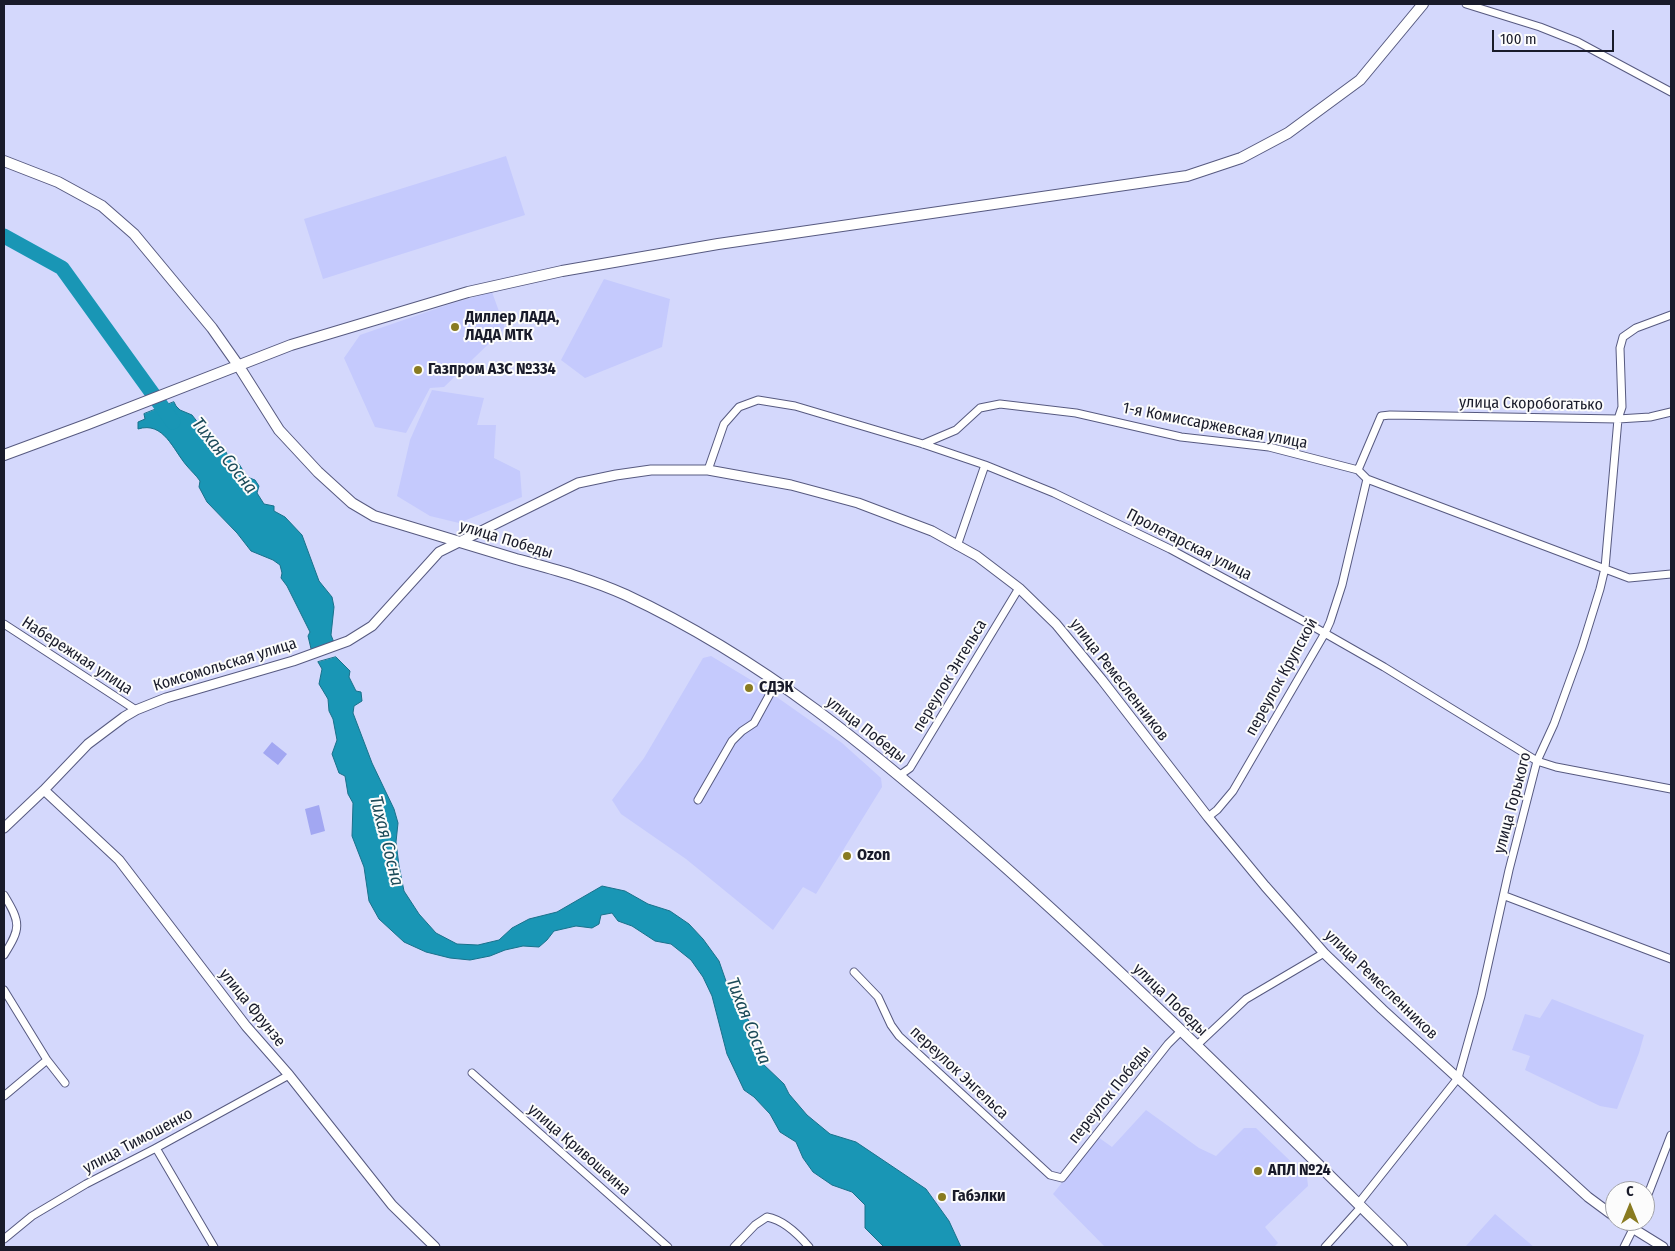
<!DOCTYPE html>
<html>
<head>
<meta charset="utf-8">
<style>
  body { margin:0 }
  #map { position:relative; width:1675px; height:1251px; overflow:hidden; background:#d4d8fc; font-family:"Fira Sans Condensed",sans-serif }
  canvas { display:block }
  .frame { position:absolute; inset:0; border:5px solid #191b2a; pointer-events:none }
  .north { position:absolute; left:1605px; top:1181px; width:50px; height:50px; box-sizing:border-box; background:#fcfcfc; border:1px solid #a1a2a8; border-radius:50%; rotate:0deg; font-size:14px; font-weight:700; line-height:20px; text-align:center; color:#191b2a }
  .north::after { content:''; display:block; margin:auto; width:18px; height:22px; background:#897b21; clip-path:polygon(50% 0,100% 100%,50% 72%,0 100%) }
  .scale { position:absolute; left:1492px; top:30px; width:122px; height:22px; box-sizing:border-box; border:2px solid #191b2a; border-top:0; padding-left:6px; font-size:15px; line-height:18px; white-space:nowrap; color:#191b2a; -webkit-text-stroke:4px #fcfcfc; paint-order:stroke }
</style>
</head>
<body>
<div id="map">
<canvas width="1675" height="1251"></canvas>
<div class="frame"></div>
<div class="north">С</div>
<div class="scale">100 m</div>
</div>
<script>
const context = document.querySelector('canvas').getContext('2d');
context.lineJoin = 'round';
function fill(path, color) { context.fillStyle = color; context.fill(path, 'evenodd'); }
function strokePath(path, color, width, dash) { context.strokeStyle = color; context.lineWidth = width; context.lineCap = dash ? 'butt' : 'round'; context.setLineDash(dash || []); context.stroke(path); }
function drawText(font, color, halo, rows, align = 'center') {
  context.font = font + ' "Fira Sans Condensed",sans-serif'; context.lineWidth = 4; context.setLineDash([]); context.textBaseline = 'middle'; context.strokeStyle = halo; context.fillStyle = color; for (const [text, x, y, turn = 0] of rows) {
    context.save(); context.translate(x, y); context.rotate((+turn || 0) * Math.PI / 180); context.textAlign = isNaN(turn) ? turn : align; if (halo) context.strokeText(text, 0, 0); context.fillText(text, 0, 0); context.restore();
  }
}
const built = new Path2D(`
  M506,156L525,215L323,279L304,219Z
  M604,279L670,299L662,347L585,378L561,360Z
  M492,292L505,328L444,387L430,388L406,433L375,427L344,358L360,335L450,304Z
  M432,390L484,398L477,425H496L494,458L520,471L522,497L459,523L430,516L397,496L410,440Z
  M711,656L761,686L842,743L881,778L882,787L816,894L803,887L773,930L686,859L621,814L612,800L644,758L703,658Z
  M1552,999L1644,1035L1639,1053L1617,1109L1600,1106L1525,1070L1530,1056L1512,1050L1525,1014L1540,1018Z
  M1146,1110L1199,1148L1216,1156L1244,1128H1256L1307,1177L1308,1186L1265,1227L1278,1243L1274,1247H1105L1053,1194L1098,1137L1112,1147Z
  M1495,1214L1534,1247H1465Z`);
const green = new Path2D(`
  M272,742L287,754L278,765L263,753Z
  M319,805L325,831L311,835L305,809Z`);
const water = new Path2D(`
  M174,402L176,406L180,410L192,415L213,442L224,448L231,462L239,464L247,477L255,480L259,486L257,493L264,504L274,506V511L285,517L302,535L319,581L332,597L334,607L331,635L335,645L312,653L308,636L310,632L287,586L281,578L282,573L280,565L273,560L251,551L237,533L207,502L199,487L200,481C196,475 191,471 187,466C173,450 164,421 138,429V422L145,419L144,414Z
  M336,657L350,671L349,677L356,691L361,692L362,701L354,706L353,713L372,763L394,809L398,823L396,842L399,866L404,891L419,914L436,933L457,944L478,945L499,940L512,928L529,919L557,912L602,886L625,891L648,904L670,911L689,924L703,939L719,961L727,984L749,1021L751,1042L762,1063L784,1084L789,1094L807,1115L830,1134L856,1142L926,1189L949,1221L961,1247H884L865,1228V1205L852,1192L832,1185L813,1172L803,1158L796,1142L780,1132L770,1114L754,1097L744,1090L727,1054L712,996L703,977L691,960L671,944L655,941L632,926L618,921L612,913L601,915L599,924L592,928L576,926L554,931L547,940L539,947L523,946L505,950L490,956L470,960L450,958L426,952L404,942L379,919L369,901L364,867L352,836L353,803L348,794L345,776L339,773L332,754L337,740L333,719L329,711L328,699L319,684L322,669L318,662Z`);
const river = new Path2D(`
  M4,236L62,268L173,422`);
const minor = new Path2D(`
  M1466,4L1540,27L1578,42L1671,92
  M923,444L956,430L980,408L1000,404L1076,413L1181,437L1269,447L1358,470L1367,479L1629,578L1671,574
  M708,470L724,424L739,407L758,400L795,406L923,444L985,465L1054,493L1170,549L1307,623L1384,667L1537,761L1556,767L1671,789
  M1358,470L1381,416L1390,415L1618,419L1650,417L1671,412
  M957,546L985,465
  M4,624L136,710
  M900,775L910,768L1019,588
  M698,800L732,741L742,731L754,723L777,681
  M1208,817L1217,810L1233,791L1325,633L1330,622L1342,585L1367,479
  M4,895C21,923 21,928 4,955
  M1505,896L1671,959
  M854,972L878,997L891,1025L899,1036L1050,1175L1062,1178L1168,1044L1181,1031
  M4,990L47,1060L4,1096
  M1196,1046L1246,999L1324,953
  M47,1060L65,1083
  M472,1073L668,1247
  M156,1148L214,1247
  M1645,1202L1671,1135
  M1358,1204L1458,1078L1481,996L1509,870L1537,761L1554,724L1582,647L1600,589L1605,568L1618,419L1622,407L1620,348L1623,337L1636,328L1671,315
  M4,1239L32,1216L86,1184L156,1148L289,1075
  M734,1247L755,1225L767,1217C784,1220 798,1234 809,1247
  M1325,1247L1361,1207
  M1624,1247L1637,1221`);
const tertiary = new Path2D(`
  M44,790L119,860L246,1026L289,1075L392,1205L435,1247
  M4,828L44,790L88,744L124,717L136,710L166,698L293,661L348,641L372,626L439,552L578,483L616,475L651,470H708L791,485L858,503L932,531L977,556L1019,588L1056,624L1102,680L1208,817L1265,886L1324,953L1382,1009L1588,1197L1615,1217
  M1621,1221L1663,1247`);
const secondary = new Path2D(`
  M4,161L58,182L102,206L134,234L212,328L238,365L279,430L318,472L352,503L374,516C421,530 469,545 516,559C553,569 591,579 626,595C765,660 873,751 987,851C1131,978 1266,1113 1402,1247
  M4,455L88,424L291,345L468,292L562,271L718,244L1187,176L1241,158L1288,133L1360,80L1423,4`);
const markers = [
  [455,327,5,"#897b21"],
  [418,370,5,"#897b21"],
  [749,688,5,"#897b21"],
  [847,856,5,"#897b21"],
  [1258,1171,5,"#897b21"],
  [942,1197,5,"#897b21"]
];
const poiNames = [
  ["Диллер ЛАДА,",465,318],
  ["ЛАДА МТК",465,336],
  ["Газпром АЗС №334",428,370],
  ["СДЭК",759,688],
  ["Ozon",857,856],
  ["АПЛ №24",1268,1171],
  ["Габэлки",952,1197]
];
const streetNames = [
  ["улица Скоробогатько",1531,404,1],
  ["1-я Комиссаржевская улица",1215,426,11],
  ["улица Победы",506,540,17],
  ["Пролетарская улица",1189,545,27],
  ["Набережная улица",77,656,33],
  ["Комсомольская улица",225,665,-17],
  ["переулок Энгельса",950,676,-59],
  ["переулок Крупской",1282,677,-61],
  ["улица Ремесленников",1119,680,52],
  ["улица Победы",866,730,38],
  ["улица Горького",1513,803,-75],
  ["улица Ремесленников",1381,985,44],
  ["улица Победы",1170,1000,44],
  ["улица Фрунзе",252,1008,51],
  ["переулок Энгельса",959,1073,43],
  ["переулок Победы",1110,1095,-51],
  ["улица Тимошенко",138,1141,-28],
  ["улица Кривошеина",579,1150,41]
];
const waterNames = [
  ["Тихая Сосна",224,456,51],
  ["Тихая Сосна",386,841,76],
  ["Тихая Сосна",748,1021,68]
];
fill(built, '#c5cafd');
fill(green, '#a2a7f2');
fill(water, '#1996b5');
strokePath(water, '#19718b', 1);
strokePath(river, '#1996b5', 15);
strokePath(minor, '#575a80', 9);
strokePath(tertiary, '#575a80', 11);
strokePath(secondary, '#575a80', 12);
strokePath(minor, '#fff', 7);
strokePath(tertiary, '#fff', 9);
strokePath(secondary, '#fff', 10);
for (const [x, y, r, color] of markers) { const dot = new Path2D(); dot.arc(x, y, r, 0, 2 * Math.PI); context.fillStyle = color; context.fill(dot); strokePath(dot, '#fcfcfc', 2); }
drawText('bold 16px', '#191b2a', '#fcfcfc', poiNames, 'left');
drawText('16px', '#191b2a', '#fcfcfc', streetNames);
drawText('italic 18px', '#1c4b59', '#fcfcfc', waterNames);
</script>
</body>
</html>
